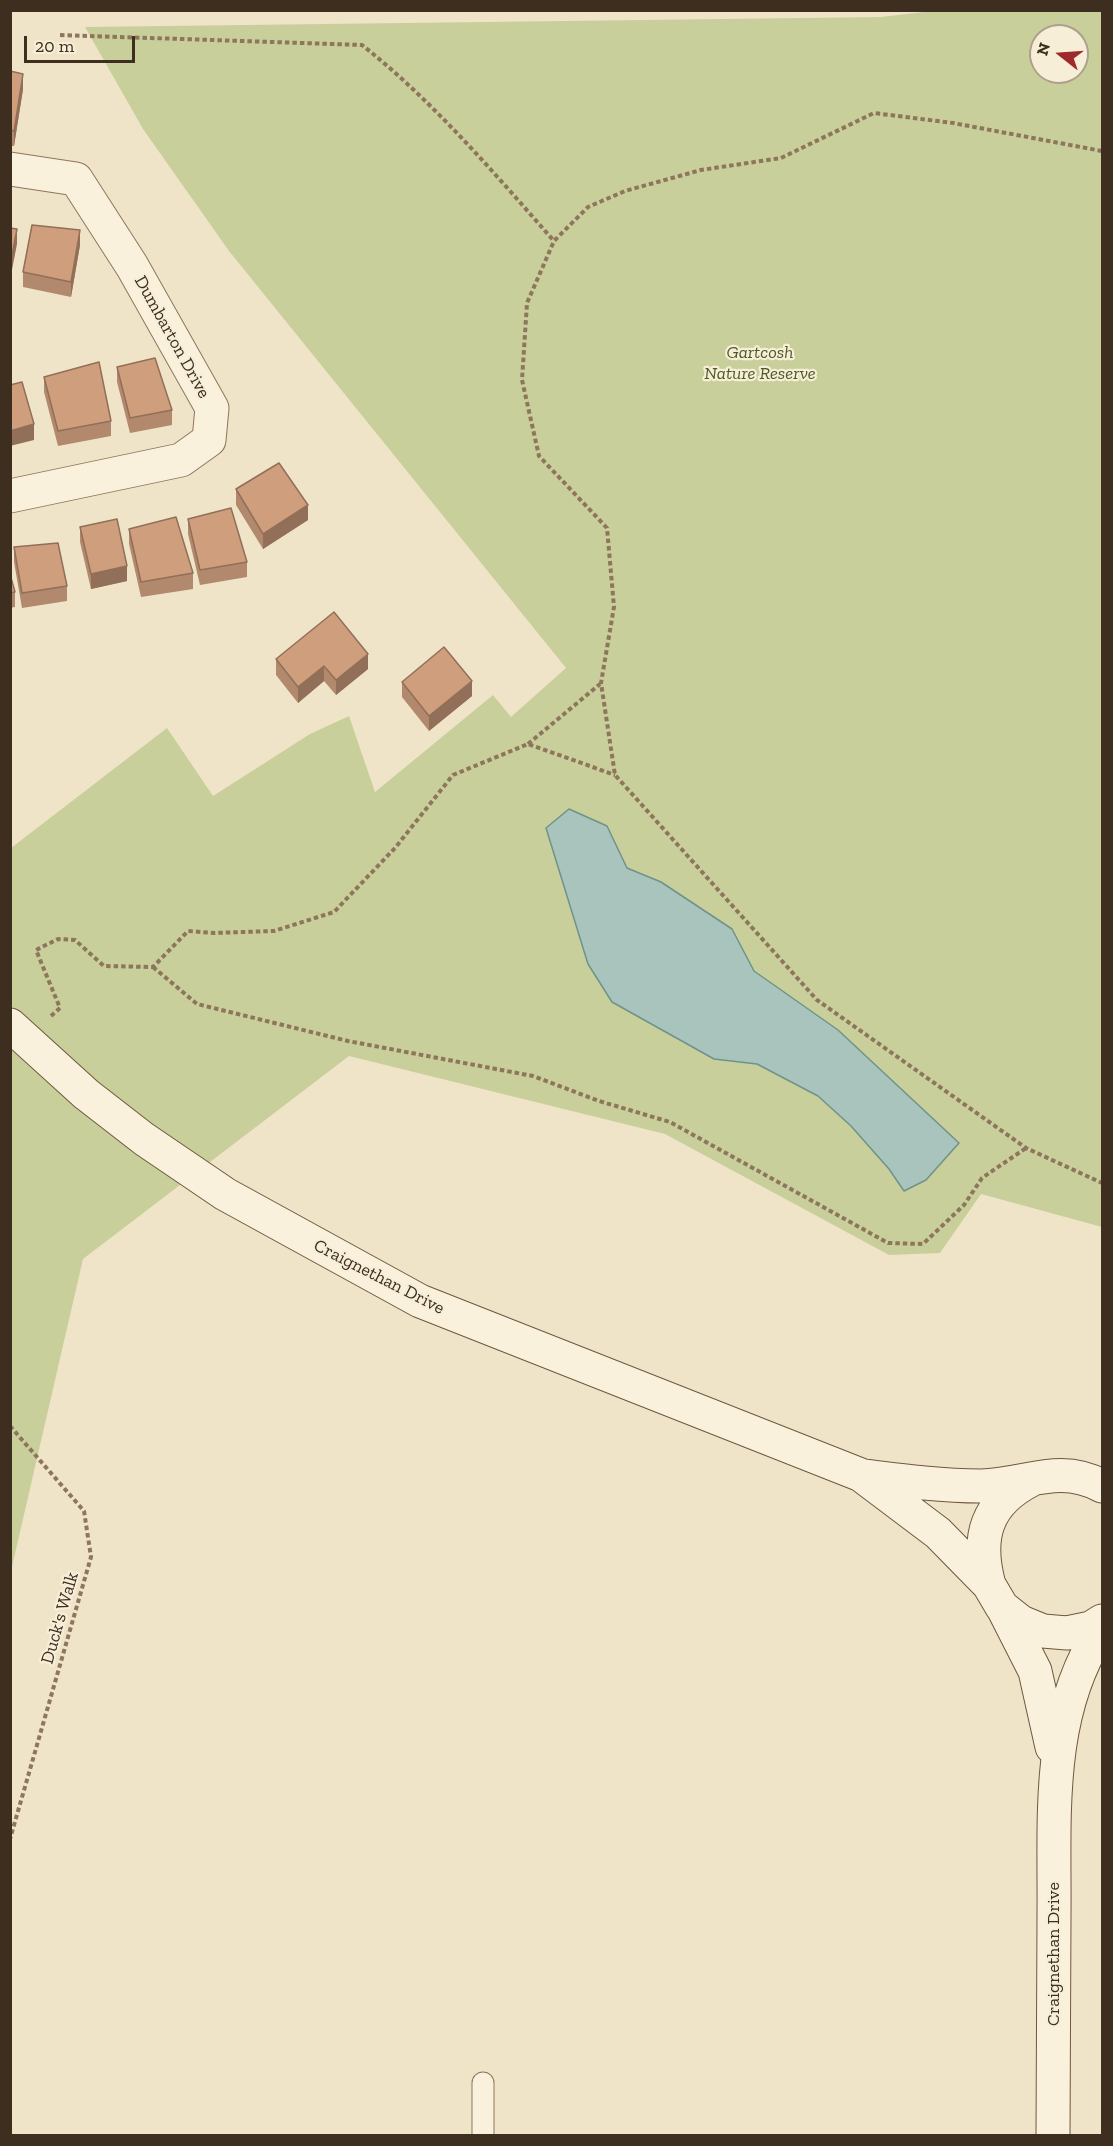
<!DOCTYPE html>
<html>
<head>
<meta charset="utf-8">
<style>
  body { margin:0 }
  #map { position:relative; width:1113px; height:2146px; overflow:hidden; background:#f0e4c8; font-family:"Zilla Slab",serif }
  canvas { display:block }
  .frame { position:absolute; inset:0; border:12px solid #3d2e20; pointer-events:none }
  .north { position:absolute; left:1029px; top:24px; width:60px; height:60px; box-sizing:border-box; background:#f7eed8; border:2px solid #ada18e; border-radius:50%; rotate:287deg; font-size:16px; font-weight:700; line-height:24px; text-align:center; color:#3d2e20 }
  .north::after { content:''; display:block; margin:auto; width:21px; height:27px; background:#9e2a2b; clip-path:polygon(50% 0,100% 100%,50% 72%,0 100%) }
  .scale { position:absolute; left:24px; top:36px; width:111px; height:27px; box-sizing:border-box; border:3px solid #3d2e20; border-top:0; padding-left:8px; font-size:18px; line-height:21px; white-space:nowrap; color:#3d2e20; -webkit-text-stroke:4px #f7eed8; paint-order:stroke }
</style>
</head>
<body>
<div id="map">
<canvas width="1113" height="2146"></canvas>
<div class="frame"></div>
<div class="north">N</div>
<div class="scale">20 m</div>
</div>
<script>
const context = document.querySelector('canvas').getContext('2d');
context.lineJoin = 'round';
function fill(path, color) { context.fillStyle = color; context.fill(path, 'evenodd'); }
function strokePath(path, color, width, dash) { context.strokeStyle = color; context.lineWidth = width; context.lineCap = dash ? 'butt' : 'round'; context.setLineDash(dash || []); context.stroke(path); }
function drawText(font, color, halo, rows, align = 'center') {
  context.font = font + ' "Zilla Slab",serif'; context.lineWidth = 4.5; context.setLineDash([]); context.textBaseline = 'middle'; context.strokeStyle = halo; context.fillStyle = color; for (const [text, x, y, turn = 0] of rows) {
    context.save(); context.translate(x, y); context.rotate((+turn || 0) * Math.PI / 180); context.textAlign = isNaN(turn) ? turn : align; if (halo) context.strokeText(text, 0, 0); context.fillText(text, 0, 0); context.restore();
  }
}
const green = new Path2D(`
  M941,10L1102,11V1227L981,1194L940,1253L889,1255L665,1134L349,1056L83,1259L11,1571V848L167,728L213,796L310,734L349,716L375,792L493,695L511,717L566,668L229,251L143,129L85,27L881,17ZM1041,36H1077V72H1041Z`);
const water = new Path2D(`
  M569,809L607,826L627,868L661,882L732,929L754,971L838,1030L959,1143L926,1180L904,1191L889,1169L851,1126L818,1096L757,1064L714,1059L612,1002L588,964L546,828Z`);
const path = new Path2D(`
  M60,35L362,45C434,102 494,173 554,241
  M1102,151L953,123L874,113L781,158L701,170L625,191L588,207L554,241L527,303L522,380L539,456L607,528L614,607L601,683L615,775L817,1000L1026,1148L1102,1183
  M528,744L600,684
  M153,967L197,1004L348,1041L533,1076L599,1101L670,1122L888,1243L923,1244L964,1205L982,1178L1026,1148
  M51,1016L60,1008L36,950L58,939L75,940L104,966L153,967L188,931L214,933L274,931L334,912L395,848L453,775L528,744L615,775
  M10,1426L84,1511L91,1557L10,1839`);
const lane = new Path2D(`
  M483,2136V2083`);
const street = new Path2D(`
  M10,169L76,179L132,266L212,408L209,440L181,460L10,496`);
const secondary = new Path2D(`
  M10,1025L86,1094L144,1139L225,1194L420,1301L861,1475L938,1533L989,1585L1002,1607L1021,1622L1043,1631L1067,1633L1091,1628L1102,1621
  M865,1476C904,1481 942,1486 981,1486C1026,1485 1059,1463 1102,1486
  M989,1585C976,1537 986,1503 1031,1480
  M1004,1610L1035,1671L1052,1747
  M1053,2136C1053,2062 1054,1989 1054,1916C1055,1819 1045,1714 1102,1629`);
const wall = new Path2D(`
  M10,71L23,89L14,146H10Z
  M80,245L71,297L23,287V272Z
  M117,367L172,410V425L130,433L117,382Z
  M44,377L111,421V436L58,446L44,392Z
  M236,489L308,520L263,549L236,505Z
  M188,519L247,562V577L200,585L188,534Z
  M80,527L127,581L91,589L80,542Z
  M129,529L193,573V589L141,597L129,544Z
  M14,547L67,586V601L22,608L14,562Z
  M10,574L15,592V607L10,608Z
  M276,659L368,669L336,695L324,681L298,703L276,675Z
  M402,682L472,696L429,731L402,697Z`);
const shadedWall = new Path2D(`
  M23,74V89L14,146V131Z
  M17,229V244L10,280V265Z
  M80,230V245L71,297V282Z
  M34,424V440L10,446V431Z
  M308,505V520L263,549V534Z
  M127,566V581L91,589V574Z
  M368,654V669L336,695V680Z
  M324,666V681L298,703V687Z
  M472,681V696L429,731V716Z`);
const building = new Path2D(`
  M10,71L23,74L14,131L10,130Z
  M32,225L80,230L71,282L23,272Z
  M10,228L17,229L10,265Z
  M155,358L172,410L130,418L117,367Z
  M99,362L111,421L58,431L44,377Z
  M22,382L34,424L10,431V385Z
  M279,463L308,505L263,534L236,489Z
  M231,508L247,562L200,570L188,519Z
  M176,517L193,573L141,582L129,529Z
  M117,519L127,566L91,574L80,527Z
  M58,543L67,586L22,593L14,547Z
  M10,574L15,592L10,593Z
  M334,612L368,654L336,680L324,666L298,687L276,659Z
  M444,647L472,681L429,716L402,682Z`);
const streetNames = [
  ["Dumbarton Drive",172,337,61],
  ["Craignethan Drive",379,1277,27],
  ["Duck's Walk",60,1618,-74],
  ["Craignethan Drive",1054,1954,-90]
];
const parkNames = [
  ["Gartcosh",760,353],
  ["Nature Reserve",760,374]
];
fill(green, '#c9cf9b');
fill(water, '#a9c4bc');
strokePath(water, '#6f938a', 1.5);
strokePath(lane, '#8d765c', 23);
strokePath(street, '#8d765c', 35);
strokePath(secondary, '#6f573f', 35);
strokePath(path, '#8d765c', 4, [4.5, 3]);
strokePath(lane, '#faf1dc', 21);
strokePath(street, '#faf1dc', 33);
strokePath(secondary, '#faf1dc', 33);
fill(wall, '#b2896c');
fill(shadedWall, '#916f58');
fill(building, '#cf9f7d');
strokePath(building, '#916f58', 1.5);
drawText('18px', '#3d2e20', '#f7eed8', streetNames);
drawText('italic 18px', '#4d5a26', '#f7eed8', parkNames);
</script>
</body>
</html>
